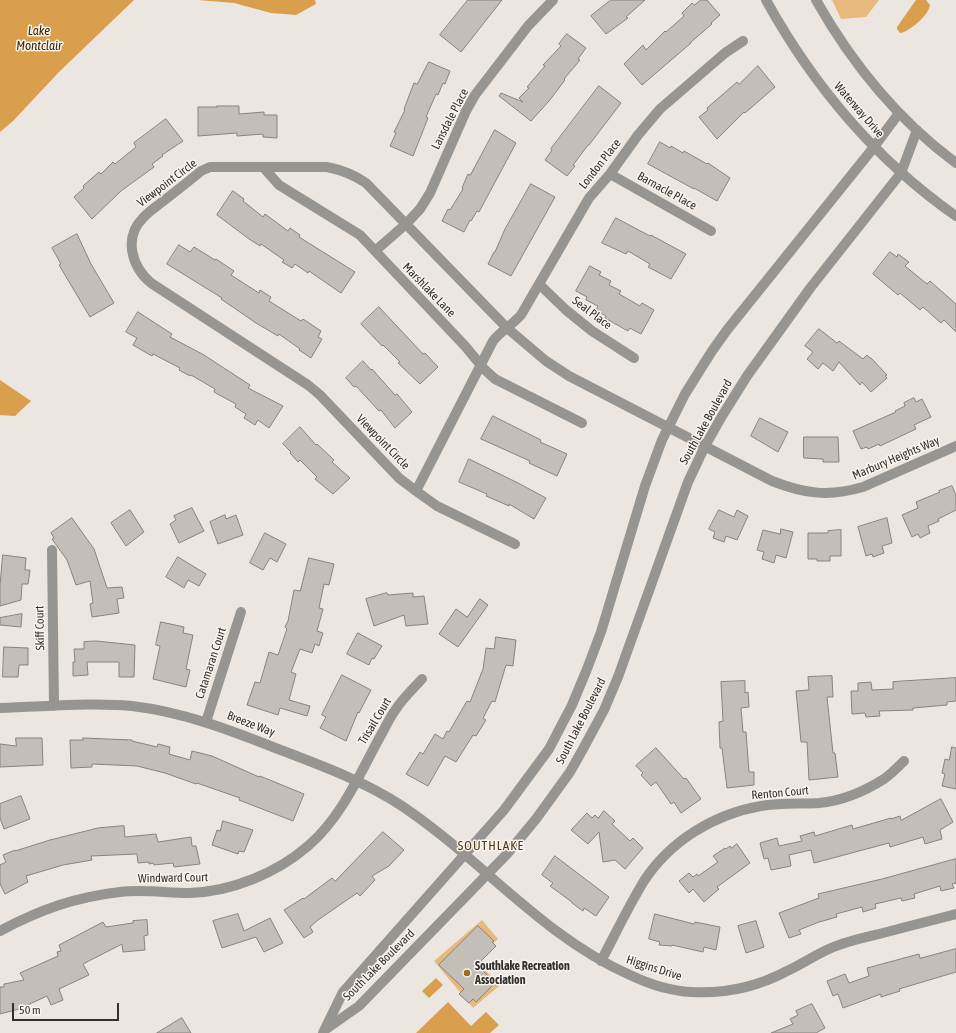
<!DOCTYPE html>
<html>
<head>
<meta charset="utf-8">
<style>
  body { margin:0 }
  #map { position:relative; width:956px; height:1033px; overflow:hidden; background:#ece6e0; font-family:"Asap Condensed",sans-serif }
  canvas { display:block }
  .scale { position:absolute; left:12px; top:1003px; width:107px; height:18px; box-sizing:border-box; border:2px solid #32302d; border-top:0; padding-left:5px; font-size:12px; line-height:14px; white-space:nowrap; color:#32302d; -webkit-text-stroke:3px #f9f4ed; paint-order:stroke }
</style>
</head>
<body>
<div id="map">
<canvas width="956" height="1033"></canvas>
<div class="scale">50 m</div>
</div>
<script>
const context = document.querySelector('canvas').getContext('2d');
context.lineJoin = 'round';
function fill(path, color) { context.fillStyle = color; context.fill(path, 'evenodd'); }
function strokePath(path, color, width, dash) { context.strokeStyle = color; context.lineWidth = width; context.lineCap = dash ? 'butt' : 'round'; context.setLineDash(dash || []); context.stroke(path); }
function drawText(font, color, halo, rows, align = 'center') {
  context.font = font + ' "Asap Condensed",sans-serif'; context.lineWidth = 3; context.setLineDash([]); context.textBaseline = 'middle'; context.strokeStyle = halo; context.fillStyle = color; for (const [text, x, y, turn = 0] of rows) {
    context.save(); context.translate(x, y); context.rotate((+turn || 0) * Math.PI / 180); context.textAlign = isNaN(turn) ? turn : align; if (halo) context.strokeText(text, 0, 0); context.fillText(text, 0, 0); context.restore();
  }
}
const green = new Path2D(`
  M832,0H879L866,17L841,19Z
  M482,920L498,939L476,958L499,986L473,1008L434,961Z`);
const water = new Path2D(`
  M0,0H134L59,72L13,121L0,132Z
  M198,0H315L316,4L296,15L271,13L234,3Z
  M916,0H926L930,5C929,15 909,32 900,33L897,29V27Z
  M0,380L31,401L15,416L0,415Z
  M436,978L443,985L429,998L422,991Z
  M448,1002L471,1026L486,1012L499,1025L490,1033H416Z`);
const building = new Path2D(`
  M468,0H502L461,52L440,35Z
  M611,0H645L626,17L628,18L606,34L591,16Z
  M701,0H707L720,15L711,23L712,24L691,42V43L642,85L624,64L643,45L646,50L665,31L666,32L684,16L682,13L692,3L694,5Z
  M567,34L586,48L578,59L580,60L564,79L565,80L549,101L531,121L499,96L501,93L523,102L519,98L529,88L527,87L545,66L543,65L561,46L559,44Z
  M429,62L450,71L445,84L443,83L438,95L436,94L426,117L428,118L413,156L390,146L396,133L394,132L405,110L404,109L414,83L417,84Z
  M758,66L775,87L745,113L744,112L717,139L699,117L708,110L707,108L737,82L739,84Z
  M599,86L621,103L589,145H588L573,165L575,166L567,176L545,160L552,150L551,149Z
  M217,106H239V114L264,112V115H277V138L263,137V134L237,136V133L198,136V107H217Z
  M166,119L183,141L162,155L163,156L152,164L154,167L121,191L92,219L74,197L84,188L83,186L99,172L101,174L113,162L115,164L136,147L134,143Z
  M495,130L516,143L479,212L477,211L471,221L470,220L464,232L442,221L448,209L450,210L463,189L462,188L468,174L470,175Z
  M660,142L670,148L671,146L683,153L684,151L707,164L708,163L730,178L717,201L694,188V189L648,164Z
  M531,184L555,197L511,276L488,264L494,252H495L505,229Z
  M233,191L244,199L243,201L263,217L265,214L288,231L290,228L300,235L299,237L355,272L341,293L309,271L308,273L295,264L292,268L282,262L284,260L261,244L260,246L249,239L217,215Z
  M616,218L650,236L651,235L686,254L671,279L648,267L650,264L628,251L626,254L602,243Z
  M77,234L91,264L114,303L90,317L59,265L61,264L52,248Z
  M179,245L190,252L194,247L215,260L216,259L234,271L231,275L259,293L260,290L271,297L269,301L301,321L303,319L321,331L318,337L322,339L311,358L299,350L300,349L279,334L278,336L256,323L221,299L222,298L167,264Z
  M890,252L897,257L898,254L909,262L905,266L927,284L930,281L956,304V332L944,320L941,323L923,307L920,310L900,293L898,295L873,274Z
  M590,266L601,272L599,275L611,281L609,285L621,291L619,294L640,306L642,303L654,310L641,334L630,328L628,331L605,318L606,316L596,310L598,306L586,300L587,297L576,291Z
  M379,307L423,354L425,353L438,367L420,384L398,363L400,362L383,345L382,346L361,324Z
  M138,312L172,334L170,337L204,355L250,385L248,388L283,406L269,428L258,420L255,425L244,418L246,414L235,407L236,404L214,392L215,389L191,375L190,376L179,370L180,368L153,354L152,356L133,345L137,338L126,332Z
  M819,329L837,343L839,341L863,359L867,355L870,358H871L887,375L885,376L887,378L871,392L862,382L860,385L839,362L833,371L823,363L818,369L807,359L813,352L805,346Z
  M363,361L371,370L372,369L395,395L397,394L412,412L395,428L381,410L379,411L356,386L354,387L346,378Z
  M914,398L916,402L922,399L931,417L914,425L916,429L880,446L879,444L868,449L867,447L861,449L853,431L896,412L895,411L905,406L904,403Z
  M493,416L541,440L540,442L567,454L557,476L529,463L530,461L481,439Z
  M760,418L788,432L778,452L751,436Z
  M300,427L316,445L317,444L334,460L332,462L350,478L333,494L315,479L317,477L300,460L298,462L290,453L291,452L283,444Z
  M804,437H838L839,462H823V459L804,458Z
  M469,459L518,483L546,498L534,519L509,504V506L486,496L487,494L459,482Z
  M952,486L956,495V510L938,519L939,521L928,526L930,533L920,538L918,534L912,537L902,515L918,508L916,502L940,492L939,491Z
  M192,508L204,531L179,543L170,524L176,520L174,516Z
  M130,510L144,532L126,546L111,523Z
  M719,510L734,517L737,510L748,516L737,540L726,536L724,542L713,538L715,532L709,529Z
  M225,515L226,519L236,515L243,535L218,544L210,522Z
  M72,518L94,549L107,588L122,587L124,598L117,599L119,613L92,617L90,604L93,603L90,581L76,585L67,560L52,539L54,538L51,533Z
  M887,518L892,543L882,546L884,553L873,557L872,554L866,556L858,527Z
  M781,529L793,532L786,558L776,555L774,563L762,559L764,552L757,550L763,530L780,534Z
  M841,530V556H830V561H817V559H808V533H828V531Z
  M265,533L286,544L277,562L270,558L263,570L250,563Z
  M3,555L26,558L25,570H30L28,584H22L21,600L0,606V586Z
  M178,557L206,574L199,586L188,580L184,588L166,577Z
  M309,558L334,564L329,585L324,584L319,608L323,609L317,631L323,633L319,646L315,644L312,653L300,649L291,672L296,674L289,700L310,706L307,716L280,708L278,715L247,705L255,682L260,683L269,652L278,655L287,629L285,627L288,621L294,590L300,591Z
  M387,593L388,595L413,593V597L424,596L428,624L406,626L404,615L374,626L366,599Z
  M480,599L488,605L458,647L439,634L456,609L467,617Z
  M22,614L21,627L0,625V618Z
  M161,622L184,627L183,633L193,635L186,669L190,670L186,687L153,679L160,646L156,645Z
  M358,633L382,646L374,659L372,658L369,665L347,654Z
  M496,637L516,640L513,666L506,665L495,702L492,701L483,718L486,720L476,736L473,735L456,762L445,756L428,786L406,774L420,752L423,754L435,734L443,739L447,731L449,732L467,701L470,702L483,669L486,648L494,649Z
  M96,641L135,645L134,677H119V662H87L88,675L73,676V662H75L74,649H84V642Z
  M4,647L28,648V665H19L18,677H3Z
  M342,675L371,690L359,713L358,712L346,741L320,728L326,717L322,715Z
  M832,676L833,697H827L833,753H835L838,777L809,780L807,742H801L796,691L809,690L808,677Z
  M956,678V701L947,702V705L913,708V710L879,711L880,716L866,717L865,713L852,714L851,691H858V683L871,682L872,690L893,689V682Z
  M745,681V693L748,692L749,707L741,708L743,732H746L749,772H754V785L727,788L722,748H720L719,722L723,721L721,682Z
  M16,738H42L43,765L0,767V744L16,746Z
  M83,738L132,740V741L157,747L158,744L170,747L169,754L190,760L192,751L212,756L259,777L260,776L304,794L293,821L239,800L240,798L197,783L196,784L165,773L137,766L92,764V767L71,768L70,740H83Z
  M952,747L956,748V789L942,786L945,774L942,773L945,759L949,760Z
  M656,748L684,779L686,778L701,799L681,813L674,802L671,804L656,782L651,786L641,775L643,773L636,766Z
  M21,796L30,819L4,829L0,818V804Z
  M941,799L953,822L940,830L942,839L925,844L923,837L890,847L889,843L814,863L811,850L789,855L791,866L771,870L768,858L764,859L760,843L777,838L779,846L802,841L800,836L814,832L815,836L852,825L853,829L891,818V819L900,816L901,820Z
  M604,811L615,821L612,824L630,841L633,838L643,848L625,869L615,860L603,862L599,832L588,844L571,830L587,813L592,818L595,815L598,818Z
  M223,821L253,830L244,852L239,851L238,854L212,845L217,830L220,831Z
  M124,826L125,837L156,834L158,842L191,837L192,846H196L200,864L174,867L173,863L154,865L153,863L149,864V862L138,863L137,854L91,856L92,860L63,865L26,876L28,882L5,894L0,884V865L6,862L3,855L15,850V851L50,840L98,828Z
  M383,832L404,850L389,866L372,876L375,880L360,896L357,893L318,920L310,927L313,932L304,938L284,910L303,898L304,899L332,878L335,881Z
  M737,844L750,863L717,887L719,889L704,902L693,889L689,893L679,881L689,873L693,877L697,874L698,876L718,862L713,856L725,848L726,849L730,846L731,848Z
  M555,856L609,897L596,916L584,908L583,911L572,903V902L550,886L553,883L542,875Z
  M956,859V883L952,884L954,888L941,891L940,886L914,894L915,898L902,901L901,898L875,904L876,908L863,912L862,907L836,914L837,917L819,922L799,930L801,934L789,938L779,913L819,898L818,894L882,879Z
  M238,914L244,931L270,918L283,943L264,952L256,937L222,948L213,921Z
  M655,914L694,924L695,922L720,927L716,950L704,947L703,952L672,945V946L659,945L660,942L649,939Z
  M147,920L148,935L144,936L145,950L123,952L122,944L83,964L89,975L59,989L63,1000L51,1005L47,996L19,1009L0,1014V987H4V984L24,980L20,973L58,956L57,952L61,951L59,945L103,922L106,927L133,923V921Z
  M756,921L764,947L746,953L738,926Z
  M478,926L494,941L492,942L496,946L477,965L495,983L476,1002L473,999L469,1003L459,994L464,989L439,965Z
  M956,949V972L899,989L900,991L881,997V994L843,1008L838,994L833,996L827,981L845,974L849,983L869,976L867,968L919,954L920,958Z
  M812,1004L825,1028L816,1033H771L793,1024L790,1019L798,1015L796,1011Z
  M182,1018L191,1033H157Z`);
const minor = new Path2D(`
  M766,0C813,85 876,160 956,216
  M816,0C851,62 898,120 956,163
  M263,167L279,185L360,235L465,346L484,369L495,379L582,423
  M610,174L711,231
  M375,251L406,224L420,209L430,193L466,111L475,95L528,26L553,0
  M539,284L566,310L592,331L634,358
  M416,491L493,341C501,331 512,325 521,315L589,198L610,174L638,135L660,109L725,53L743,41
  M515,544L437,506L416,491L399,478L320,395L308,385L151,283C132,267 123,238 143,218C148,212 156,207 162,202C175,192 188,182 201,171L210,167H327C342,170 353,174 366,183L507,328L546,361L569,376L772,481C805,494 829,497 863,487L956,446
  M52,550L54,706
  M0,708C44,707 88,702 132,706C183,712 230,730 278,749C320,765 364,781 402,806C481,859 542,936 630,975C649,984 670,991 691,992C725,994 757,987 787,971C805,963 820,951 839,945C852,940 866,937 879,934C905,927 930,921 956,914
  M206,722L241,612
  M0,931C39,910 75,897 120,892C143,889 166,893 189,893C231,892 277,873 308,846C342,817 360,773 381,735C386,726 390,717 396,709C403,698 413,689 422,679
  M601,961C615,935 628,907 644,881C670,841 714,814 761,806C780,803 800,804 819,803C841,801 865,791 884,779C891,774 898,767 904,761
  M326,1029L359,1006L507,854L536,819L570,772L583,749L604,710L618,677L688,482L705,446L722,416L747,376L811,287L901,173L917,130
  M323,1033L343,992L504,810L549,749L572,705L587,669L601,632L645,486L662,440L685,394L712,351L727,330L874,147L899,113`);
const markers = [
  [467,973,4,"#9d6c20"]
];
const streetNames = [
  ["Waterway Drive",859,110,49],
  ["Lansdale Place",450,119,-63],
  ["London Place",600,164,-52],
  ["Viewpoint Circle",167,183,-37],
  ["Barnacle Place",667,191,29],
  ["Marshlake Lane",429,290,46],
  ["Seal Place",592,313,37],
  ["South Lake Boulevard",706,422,-61],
  ["Viewpoint Circle",383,442,46],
  ["Marbury Heights Way",896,458,-23],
  ["Skiff Court",40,628,-91],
  ["Catamaran Court",211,663,-72],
  ["Trisail Court",375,721,-59],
  ["South Lake Boulevard",581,721,-63],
  ["Breeze Way",251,724,21],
  ["Renton Court",780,793,-5],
  ["Windward Court",173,878,-1],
  ["South Lake Boulevard",379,965,-45],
  ["Higgins Drive",654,968,18]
];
const poiNames = [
  ["Southlake Recreation",475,966],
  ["Association",475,980]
];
const waterNames = [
  ["Lake",39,31],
  ["Montclair",39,46]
];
const neighbourhoodNames = [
  ["SOUTHLAKE",491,846]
];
fill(green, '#e7b97d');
fill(water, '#da9f4d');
fill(building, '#c4beb8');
strokePath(building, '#88837d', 1);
strokePath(minor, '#979592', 10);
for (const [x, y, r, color] of markers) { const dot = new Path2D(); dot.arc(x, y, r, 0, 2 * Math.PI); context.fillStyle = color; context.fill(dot); strokePath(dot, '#f9f4ed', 1.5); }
drawText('12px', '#32302d', '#f9f4ed', streetNames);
drawText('bold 12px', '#32302d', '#f9f4ed', poiNames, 'left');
drawText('italic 13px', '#3c2500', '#f9f4ed', waterNames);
context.letterSpacing = '1px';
drawText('13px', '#4f3614', '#f9f4ed', neighbourhoodNames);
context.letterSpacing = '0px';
</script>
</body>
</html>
